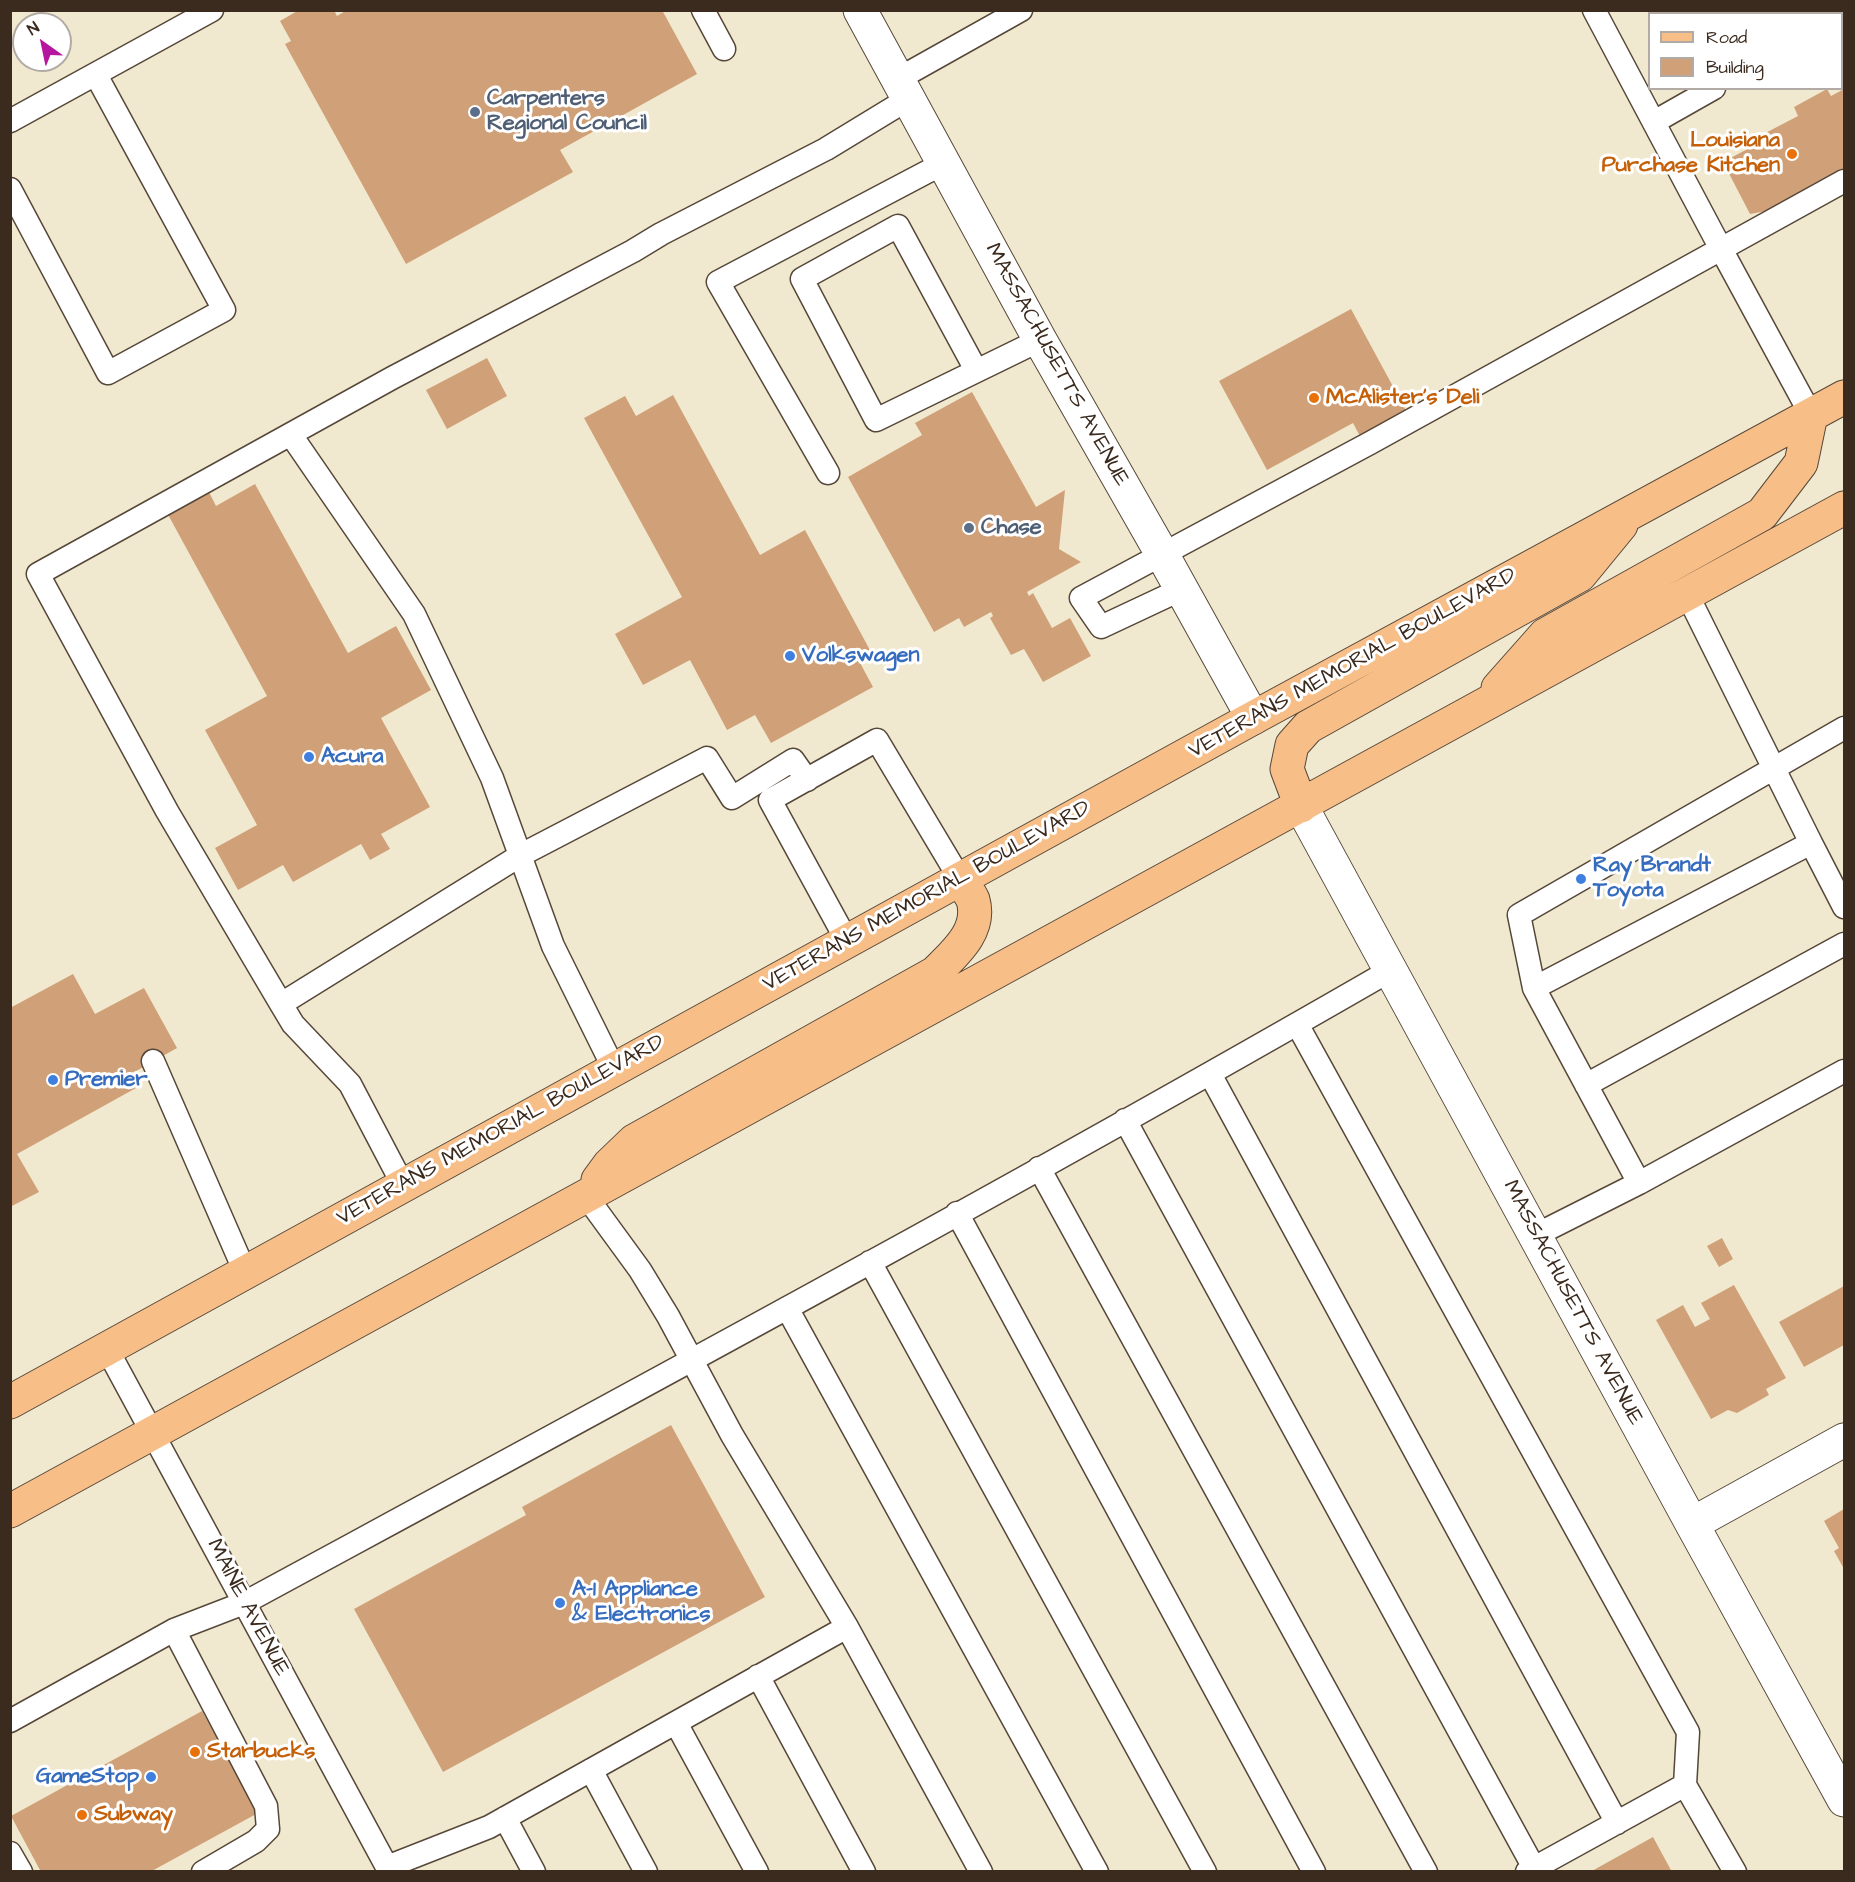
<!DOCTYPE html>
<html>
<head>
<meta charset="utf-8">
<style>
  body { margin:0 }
  #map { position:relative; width:1855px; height:1882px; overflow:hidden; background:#f0e9cf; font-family:"Architects Daughter",sans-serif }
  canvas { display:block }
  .frame { position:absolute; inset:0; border:12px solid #3b2a1e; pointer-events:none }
  .legend { position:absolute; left:1648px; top:12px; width:195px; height:78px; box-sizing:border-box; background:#fff; border:2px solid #b1aaa5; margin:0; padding:8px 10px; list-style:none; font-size:18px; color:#3b2a1e }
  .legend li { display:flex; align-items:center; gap:12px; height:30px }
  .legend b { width:30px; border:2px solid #b1aaa5 }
  .north { position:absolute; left:12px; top:12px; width:60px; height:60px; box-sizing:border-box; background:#fff; border:2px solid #b1aaa5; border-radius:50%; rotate:327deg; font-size:16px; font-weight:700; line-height:24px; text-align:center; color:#3b2a1e }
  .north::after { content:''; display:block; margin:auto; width:21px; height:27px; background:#b5179e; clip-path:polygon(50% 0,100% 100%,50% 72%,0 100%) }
</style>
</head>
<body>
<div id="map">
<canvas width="1855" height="1882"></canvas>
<div class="frame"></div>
<ul class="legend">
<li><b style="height:8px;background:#f7be88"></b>Road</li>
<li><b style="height:16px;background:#d0a178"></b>Building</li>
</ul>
<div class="north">N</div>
</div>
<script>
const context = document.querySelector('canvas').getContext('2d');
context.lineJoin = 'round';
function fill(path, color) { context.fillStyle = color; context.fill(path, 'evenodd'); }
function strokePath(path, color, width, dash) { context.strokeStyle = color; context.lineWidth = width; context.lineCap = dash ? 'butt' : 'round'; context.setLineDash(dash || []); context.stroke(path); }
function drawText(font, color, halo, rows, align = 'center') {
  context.font = font + ' "Architects Daughter",sans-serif'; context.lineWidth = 6; context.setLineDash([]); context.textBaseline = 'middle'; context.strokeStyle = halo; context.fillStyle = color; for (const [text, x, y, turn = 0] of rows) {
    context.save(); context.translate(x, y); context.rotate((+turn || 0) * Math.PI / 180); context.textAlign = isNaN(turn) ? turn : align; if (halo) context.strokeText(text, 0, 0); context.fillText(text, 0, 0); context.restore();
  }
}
const building = new Path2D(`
  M299,10H334L337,16L347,10H662L697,74L560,150L573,172L406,264L285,44L291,41L280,21Z
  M1827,89L1831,96L1844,89V172L1777,209L1750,214L1723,162L1755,145L1752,140L1798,116L1794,107Z
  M1351,309L1409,416L1362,440L1353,423L1267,470L1219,381Z
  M487,358L507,396L447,429L426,390Z
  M972,392L1036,507L1065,490L1059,549L1081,562L1027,592L1029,596L1033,593L1052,628L1070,618L1091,656L1043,682L1024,649L1011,655L990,618L993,616L991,612L964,627L959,618L934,632L848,477L922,435L915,423Z
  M673,395L760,555L805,530L871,652L858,659L873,687L771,743L755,715L727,730L690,660L643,685L615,634L682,597L584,418L625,396L636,416Z
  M255,484L348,653L396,626L431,690L381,718L430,807L381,834L390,849L370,860L361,844L293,882L283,865L238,890L215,848L257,825L205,730L267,696L166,511L207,488L216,506Z
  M73,974L95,1014L144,988L177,1048L129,1075L136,1088L17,1154L39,1192L10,1207V1008Z
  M1722,1238L1733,1259L1719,1267L1707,1246Z
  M1734,1285L1786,1378L1766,1389L1769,1395L1737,1413L1728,1410L1711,1419L1656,1320L1683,1305L1695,1327L1710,1319L1701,1303Z
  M1844,1286V1345L1804,1367L1779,1322Z
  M671,1425L765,1597L443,1772L354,1609L526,1515L522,1507Z
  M1844,1509V1569L1834,1551L1839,1548L1824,1521Z
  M202,1711L258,1813L150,1872H41L11,1816Z
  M1653,1837L1672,1872H1590Z`);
const lane = new Path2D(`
  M703,10L724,49
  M1594,10L1721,249L1844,181
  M1842,19L1844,17
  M898,79L1021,10
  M10,121L212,10
  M1654,122L1714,88
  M10,189L108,373L224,310L96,75
  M976,370L898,226L802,279L876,420L1040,340
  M291,435L414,614L492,778L553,946L614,1069
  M828,473L718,282L944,163
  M1182,589L1101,627L1081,598L1370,443L1721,249L1811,415
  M1844,728L1519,915L1534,988L1639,1183L1844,1071
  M1811,843L1844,907
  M847,941L770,800L877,740L960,879
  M1534,988L1811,843L1687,594
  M281,1004L521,855L707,758L732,798L793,760L807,780
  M1297,1024L1688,1732L1685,1785L1735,1872
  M153,1061L245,1272
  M1210,1074L1617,1823
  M1586,1085L1844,944
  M1125,1120L1534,1868
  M1039,1168L1426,1872
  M403,1185L350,1084L293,1024L281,1004L167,811L38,574L392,378L633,251L661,234L826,149L908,99
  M586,1196L640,1270L668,1316L732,1435L847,1627
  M957,1213L1314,1872
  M1536,1235L1639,1183
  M870,1262L1205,1872
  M787,1308L1097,1872
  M107,1349L387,1867L489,1827L847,1627L981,1872
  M174,1630L266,1806L268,1829L256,1841L203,1872
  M758,1676L864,1872
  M10,1721L174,1630L244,1603C628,1395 1013,1188 1391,970
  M676,1723L757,1872
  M591,1770L646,1872
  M505,1818L534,1872
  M10,1853L21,1872
  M1527,1872L1685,1785`);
const street = new Path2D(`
  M860,10L1040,340L1162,554L1253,718
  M1301,806L1692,1524L1844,1800
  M1692,1524L1844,1440`);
const primary = new Path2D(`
  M1498,688L1545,635L1762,514L1801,463L1811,415
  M1301,806L1287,769L1292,745L1308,727L1580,575L1621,525
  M598,1180L609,1165L634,1141L935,973C954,954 982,931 973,900C970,893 964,886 960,879
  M10,1402L1253,718L1844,397
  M10,1511L1844,508`);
const markers = [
  [475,112,6,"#5c6f8a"],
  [1792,154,6,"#e8710a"],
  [1314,398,6,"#e8710a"],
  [969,528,6,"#5c6f8a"],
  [790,656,6,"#3f7fe0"],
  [309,757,6,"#3f7fe0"],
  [1581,879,6,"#3f7fe0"],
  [53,1080,6,"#3f7fe0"],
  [560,1603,6,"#3f7fe0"],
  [195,1752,6,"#e8710a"],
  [151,1777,6,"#3f7fe0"],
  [82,1815,6,"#e8710a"]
];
const serviceNames = [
  ["Carpenters",487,99],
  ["Regional Council",487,124],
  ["Chase",981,528]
];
const foodNames = [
  ["Louisiana",1780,141,"right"],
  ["Purchase Kitchen",1780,166,"right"],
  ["McAlister's Deli",1326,398],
  ["Starbucks",207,1752],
  ["Subway",94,1815]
];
const streetNames = [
  ["MASSACHUSETTS AVENUE",1056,365,61],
  ["VETERANS MEMORIAL BOULEVARD",1353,664,-29],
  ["VETERANS MEMORIAL BOULEVARD",927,897,-29],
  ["VETERANS MEMORIAL BOULEVARD",501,1131,-29],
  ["MASSACHUSETTS AVENUE",1572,1303,62],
  ["MAINE AVENUE",247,1608,62]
];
const shopNames = [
  ["Volkswagen",802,656],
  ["Acura",321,757],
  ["Ray Brandt",1593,866],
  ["Toyota",1593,891],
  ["Premier",65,1080],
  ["A-1 Appliance",572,1590],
  ["& Electronics",572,1615],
  ["GameStop",139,1777,"right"]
];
fill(building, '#d0a178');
strokePath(lane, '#564739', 25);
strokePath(street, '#564739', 35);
strokePath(primary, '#564739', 35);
strokePath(lane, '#fff', 22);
strokePath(street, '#fff', 33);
strokePath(primary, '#f7be88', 33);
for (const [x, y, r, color] of markers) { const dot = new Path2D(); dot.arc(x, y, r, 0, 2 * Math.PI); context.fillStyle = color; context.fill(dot); strokePath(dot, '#fff', 2); }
drawText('bold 22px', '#4e5e75', '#fff', serviceNames, 'left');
drawText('bold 22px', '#c56008', '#fff', foodNames, 'left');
drawText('22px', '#3b2a1e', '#fff', streetNames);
drawText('bold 22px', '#366cbe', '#fff', shopNames, 'left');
</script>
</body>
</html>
